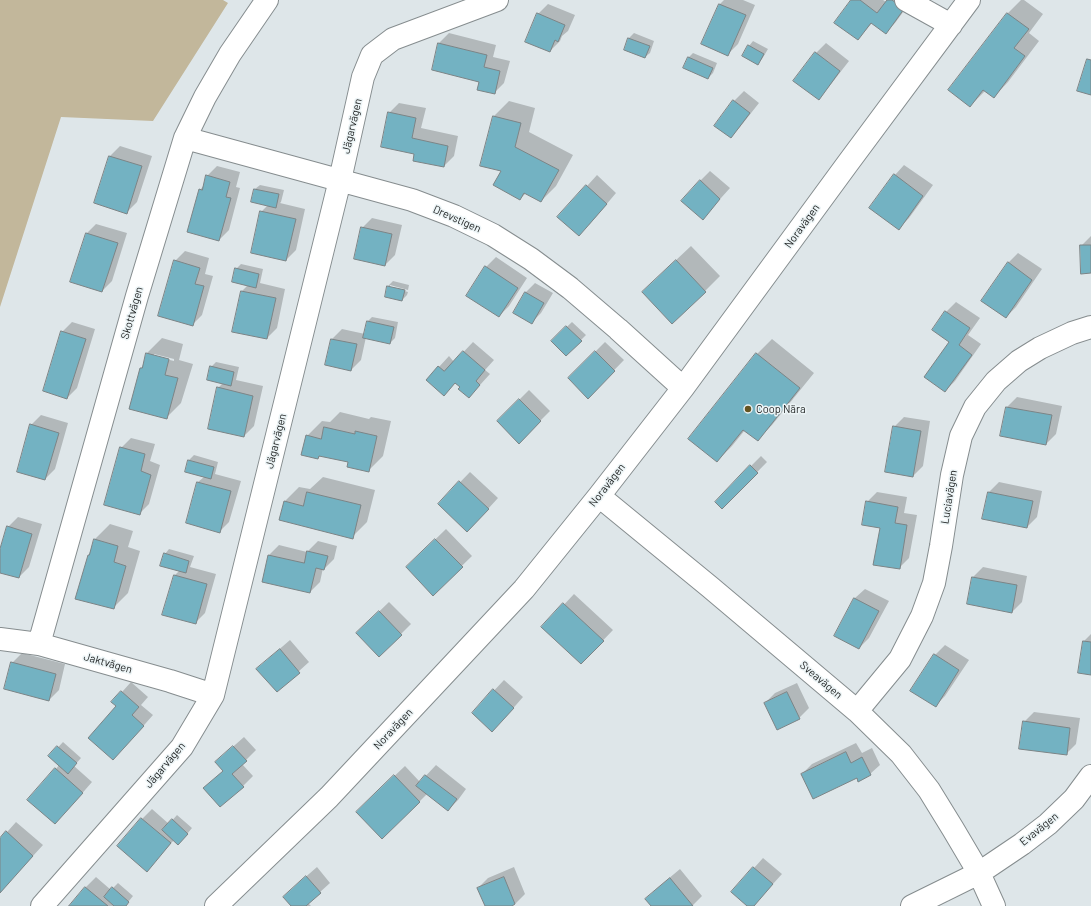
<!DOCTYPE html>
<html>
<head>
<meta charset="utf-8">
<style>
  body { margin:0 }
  canvas { display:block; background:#dee6e9 }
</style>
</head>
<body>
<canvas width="1091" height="906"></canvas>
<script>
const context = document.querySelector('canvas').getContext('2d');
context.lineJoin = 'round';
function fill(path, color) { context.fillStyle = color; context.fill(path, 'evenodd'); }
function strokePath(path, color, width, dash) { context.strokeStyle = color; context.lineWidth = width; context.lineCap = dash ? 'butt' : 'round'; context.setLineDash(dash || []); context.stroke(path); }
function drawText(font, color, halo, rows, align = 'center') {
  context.font = font + ' Barlow,sans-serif'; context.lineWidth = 3; context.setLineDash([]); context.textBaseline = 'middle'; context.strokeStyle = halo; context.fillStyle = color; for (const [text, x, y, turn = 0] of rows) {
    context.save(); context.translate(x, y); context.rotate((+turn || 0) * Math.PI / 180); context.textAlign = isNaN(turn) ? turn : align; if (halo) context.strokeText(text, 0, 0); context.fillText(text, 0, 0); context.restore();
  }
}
const green = new Path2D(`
  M0,0H223L228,3L153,121L61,117L0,307Z`);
const shadow = new Path2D(`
  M724,0H743L755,5L738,44L728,54L720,4Z
  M852,0H883L886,2L888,0H912L895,23L885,33L872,23L858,39Z
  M1021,0H1024L1043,14L1029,33L1039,41L1008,82L994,97L985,91L970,106L1007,14Z
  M548,4L575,15L568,31L562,36L560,41L550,51L538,14Z
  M449,33L496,45L493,57L510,61L504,83L494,93L439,43Z
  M634,33L654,41L650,53L645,57L625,49L629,38Z
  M753,41L768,49L762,59L757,64L749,46Z
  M826,43L849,61L828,88L818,98L816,53Z
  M693,53L717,63L713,73L708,78L688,58Z
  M744,91L759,103L740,127L731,137L734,101Z
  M509,101L535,108L529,132L573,155L556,186L541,201L526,193L520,199L503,171L494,116Z
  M399,103L426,108L421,128L458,136L454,156L444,166L415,153L389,113Z
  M120,146L152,156L137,202L127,212L110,156Z
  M904,165L933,185L909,218L899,228L895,175Z
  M217,166L240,172L236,187L240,188L229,230L219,240L200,190L204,185L207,176Z
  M710,171L730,188L712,208L700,181Z
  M597,175L616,193L589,225L559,217Z
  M260,185L284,190L281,202L280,203L305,209L296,250L286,260L261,212L268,205L255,189Z
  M372,218L402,225L395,255L385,265L362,228Z
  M96,224L127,233L112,281L102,291L86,234Z
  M1091,236V272L1081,246Z
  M691,246L720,276L705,291L658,277Z
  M185,251L209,258L205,274L213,276L202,315L192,325L175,261Z
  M1018,253L1042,269L1016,307L1006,317L1008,263Z
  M496,257L527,278L509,306L499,316L486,267Z
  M241,264L263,269L260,283L285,289L277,328L267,338L233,331L242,291L248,285L236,269Z
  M393,281L409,285L408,290L390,285V287L408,292L407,295L402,300L386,296L388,286Z
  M535,283L553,293L541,313L531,323L525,293Z
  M956,302L980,318L968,335L981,344L955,381L945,391L950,341L933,330L946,312Z
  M372,317L398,322L395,338L390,343L366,337L361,360L351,370L327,365L332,339L342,329L365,334L368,321Z
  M72,322L95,329L77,388L67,398L62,332Z
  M572,322L586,335L566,355L552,341Z
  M162,338L183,344L179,360L193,364L181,403L166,418L141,368L143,366L147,353ZM154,354L174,359V361L154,356Z
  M772,339L814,373L772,425L757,440L745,430L732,446L717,461L757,354Z
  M473,342L494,360L485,370L490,374L469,397L461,387L455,383L444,395L427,380L449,356L454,362Z
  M605,342L624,360L588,397L569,378Z
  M216,362L239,367L236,380L263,386L254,426L244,436L218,388L223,383L211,367Z
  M529,390L550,411L519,442L498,421Z
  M1017,397L1062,406L1056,434L1046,444L1001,435L1007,407Z
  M340,412L369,419L371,417L391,421L383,456L368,471L349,462L321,455L318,458L307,436L322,421L330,422Z
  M41,415L68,423L55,469L45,479L31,425Z
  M904,417L930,421L923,466L913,476L894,427Z
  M131,438L155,444L150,461L160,465L149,504L139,514L121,448Z
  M194,455L218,462L215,474L241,481L229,522L219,532L198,482L204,477L186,471L189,460Z
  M761,456L767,462L722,508L751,466Z
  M470,472L498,498L477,521L439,504Z
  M323,477L375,490L367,522L352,537L284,502L299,487L310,489Z
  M999,482L1042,491L1037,517L1027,527L989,492Z
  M877,492L907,497L904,513L917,515L909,558L899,568L881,527L867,502Z
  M18,517L42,524L29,567L19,577L0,572V552L8,527Z
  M110,524L133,531L128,547L140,551L128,593L113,608L91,553L95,539Z
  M446,529L472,556L433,594L407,567Z
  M318,541L337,546L334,559L324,569L323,568L320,582L310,592L263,581L269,555L279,545L307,552Z
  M169,549L194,556L190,567L216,574L205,613L195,623L175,575L180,570L165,554Z
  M983,567L1027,576L1022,602L1012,612L968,603L973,577Z
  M865,589L889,601L869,638L859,648L835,635L855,598Z
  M574,594L613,630L591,653L543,627Z
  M389,602L411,624L379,656L357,633Z
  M1091,634V674L1079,672L1084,641Z
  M290,640L309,662L277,691L268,659Z
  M945,645L969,660L945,696L935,706V655Z
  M22,653L65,664L59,690L49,700L12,663Z
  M504,680L523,697L502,721L473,713Z
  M131,682L148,697L141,705L153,715L123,749L117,706L122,692Z
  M797,683L809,708L799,718L765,703L775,693Z
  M1034,712L1080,718L1076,744L1066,754L1024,722Z
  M244,737L256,750L242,764L253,776L243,786L205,788L224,770L227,752Z
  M63,742L81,758L74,766L92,782L65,813L56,769L59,765L50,756Z
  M856,743L862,753L872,748L880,765L870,774L857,777L802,774L812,764Z
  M436,765L466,789L458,800L448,810L427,794L419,802H367L405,766L420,782Z
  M152,809L169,824L177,815L192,828L183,839L174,840L156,860L118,846L142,819Z
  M16,822L43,845L0,892V840Z
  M763,858L782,874L753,906H749L754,868Z
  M317,867L330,883L308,903L311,906H292L294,887Z
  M514,867L525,894L515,904L509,906H486L478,888L488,878Z
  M680,869L702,896L692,906H652L646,899L656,889Z
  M96,877L111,890L118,883L133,896L125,906H70L86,887Z`);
const building = new Path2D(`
  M851,0H860L877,13L887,0H892L904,9L886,34L871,23L858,40L834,23Z
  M719,4L746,15L728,56L701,44Z
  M537,13L565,25L558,42L555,40L550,52L525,42Z
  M1007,13L1029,29L1014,48L1025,56L994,98L983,90L970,107L948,90Z
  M628,38L650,46L645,58L624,50Z
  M438,43L487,55L484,67L500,71L495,94L477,90L479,82L432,70Z
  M748,45L764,54L758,65L742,56Z
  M815,52L840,71L819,100L793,81Z
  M688,57L713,68L708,79L683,68Z
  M1087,59L1091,60V95L1077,91Z
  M733,100L750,113L731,138L714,126Z
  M388,112L416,118L412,138L448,146L444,167L413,161L414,154L381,147Z
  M493,116L521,123L515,147L559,170L541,202L524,193L520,200L493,185L501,171L480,166Z
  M109,156L142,166L127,214L94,203Z
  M894,174L923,196L899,230L869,208Z
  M206,175L230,182L226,197L231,198L219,241L187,232L199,189L202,190Z
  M700,180L720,199L703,220L681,201Z
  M586,185L607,204L579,236L557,217Z
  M254,189L279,194L276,208L251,202Z
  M260,211L296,219L286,261L251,253Z
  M361,227L392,234L385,266L354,259Z
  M86,233L118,243L102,292L70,282Z
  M1080,245H1091V273L1081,274Z
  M174,260L200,268L195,284L204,286L193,326L158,316Z
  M676,260L706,292L672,324L642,292Z
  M1008,262L1032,280L1006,318L981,301Z
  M485,266L518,288L499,317L466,296Z
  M235,268L259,274L256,288L232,282Z
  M387,286L405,290L402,301L385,297Z
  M241,291L276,298L267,339L232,332Z
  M525,292L544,303L532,324L513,313Z
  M945,311L970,328L959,345L972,355L945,392L924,377L949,342L932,330Z
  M367,321L394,327L390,344L363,338Z
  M566,326L582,341L566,356L551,341Z
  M61,331L86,339L67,399L43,391Z
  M331,339L357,344L351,371L325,365Z
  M463,351L485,370L476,381L480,385L469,398L458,389L460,387L455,383L444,396L426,380L438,366L444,371Z
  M595,351L615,371L588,399L568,378Z
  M146,353L169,359L165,375L178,378L167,419L129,409L140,368H142Z
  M756,353L800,388L758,441L743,430L717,462L688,439Z
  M210,366L234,372L231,386L207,380Z
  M217,387L253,396L244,437L208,429Z
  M519,399L541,421L519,444L497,421Z
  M1006,407L1052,415L1046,445L1000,436Z
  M30,424L59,433L45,480L17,472Z
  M893,426L921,431L913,477L885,472Z
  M324,427L355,434V431L377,436L369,472L347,467L348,462L319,456L318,459L301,455L306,435L321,439Z
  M120,447L145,454L141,471L151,475L140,515L104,505Z
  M188,460L214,467L211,479L185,472Z
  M750,465L758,473L722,509L715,502Z
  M459,481L489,509L467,532L438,504Z
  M197,482L231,491L220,533L186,523Z
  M307,492L361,505L353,539L279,520L284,501L303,506Z
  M988,492L1033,501L1027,528L982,519Z
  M866,501L898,507L895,523L907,525L900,569L873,565L880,528L862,525Z
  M7,526L32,534L19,578L0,573V549Z
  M94,539L118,546L114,562L126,566L114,609L75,599L88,555H89Z
  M435,539L463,567L433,596L406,567Z
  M307,551L328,556L324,570L316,568L310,593L262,582L268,555L304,563Z
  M164,553L189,561L186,573L160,566Z
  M174,575L207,584L196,624L162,615Z
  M972,577L1017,585L1012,613L967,604Z
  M854,598L879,611L859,649L834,636Z
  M563,603L604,641L581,664L541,627Z
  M379,611L402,635L379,657L356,633Z
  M1083,641L1091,642V675L1078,673Z
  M280,649L300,673L277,692L256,669Z
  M934,654L959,670L936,707L910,691Z
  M11,662L56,674L49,701L4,689Z
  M493,689L514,708L492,732L472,713Z
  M121,691L139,707L132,715L144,726L113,760L88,738L116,706L111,702Z
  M787,692L800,719L777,730L764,703Z
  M1023,721L1070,728L1067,755L1019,749Z
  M57,746L77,763L68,774L48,756Z
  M233,746L247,761L232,774L244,787L220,807L203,788L223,771L215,762Z
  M846,752L851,763L862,757L871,775L858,782L857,778L813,799L801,774Z
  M55,768L83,793L55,824L27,800Z
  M394,775L420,802L382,839L356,812Z
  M425,775L457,799L448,811L416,786Z
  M141,818L171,843L147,872L117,846Z
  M172,819L188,834L178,845L162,830Z
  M6,831L33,856L0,893V838Z
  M753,867L773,884L754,906H747L731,892Z
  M306,876L321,893L306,906H291L283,897Z
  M504,877L515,904L512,906H485L477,888Z
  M670,878L693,906H651L645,899Z
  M85,887L108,906H69Z
  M112,887L129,902L126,906H114L104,897Z`);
const minor = new Path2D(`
  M906,0L951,25
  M185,138L412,200L454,216L493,235L531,259L570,288L618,329L683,388
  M599,496L710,587L857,711L901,754L929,790L953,829L979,873L994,906
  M0,639L39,644L170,681L213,695
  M39,644L137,296L185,138L205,97L230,54L267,0
  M857,711L900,659L922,616L934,583L941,546L952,475L961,436L975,407L996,381L1019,361L1040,348L1072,333L1091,327
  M42,906L182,747L213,695L340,180L363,77L372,55L393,39L497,0
  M216,906L329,797L524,589L599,496L683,388L848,163L969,0
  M912,906L979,873L1022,844L1048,824L1074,799L1091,776`);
const markers = [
  [748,409,4,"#655421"]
];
const streetNames = [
  ["Jägarvägen",352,126,-77],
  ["Drevstigen",457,219,24],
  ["Noravägen",802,226,-54],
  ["Skottvägen",132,313,-74],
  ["Jägarvägen",276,441,-76],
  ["Noravägen",607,485,-52],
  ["Luciavägen",949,497,-81],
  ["Jaktvägen",108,663,16],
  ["Sveavägen",821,680,40],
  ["Noravägen",393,729,-47],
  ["Jägarvägen",165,765,-50],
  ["Evavägen",1039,829,-39]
];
const poiNames = [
  ["Coop Nära",756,409]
];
fill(green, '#c2b79b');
fill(shadow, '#0003');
fill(building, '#73b2c2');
strokePath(building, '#7c8486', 1);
strokePath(minor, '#868d8f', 24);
strokePath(minor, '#fff', 22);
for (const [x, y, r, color] of markers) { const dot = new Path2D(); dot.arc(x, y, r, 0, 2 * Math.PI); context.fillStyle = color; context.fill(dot); strokePath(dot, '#ecf4f6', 1.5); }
drawText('11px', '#1d2020', '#ecf4f6', streetNames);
drawText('11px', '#1d2020', '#ecf4f6', poiNames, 'left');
</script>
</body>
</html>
